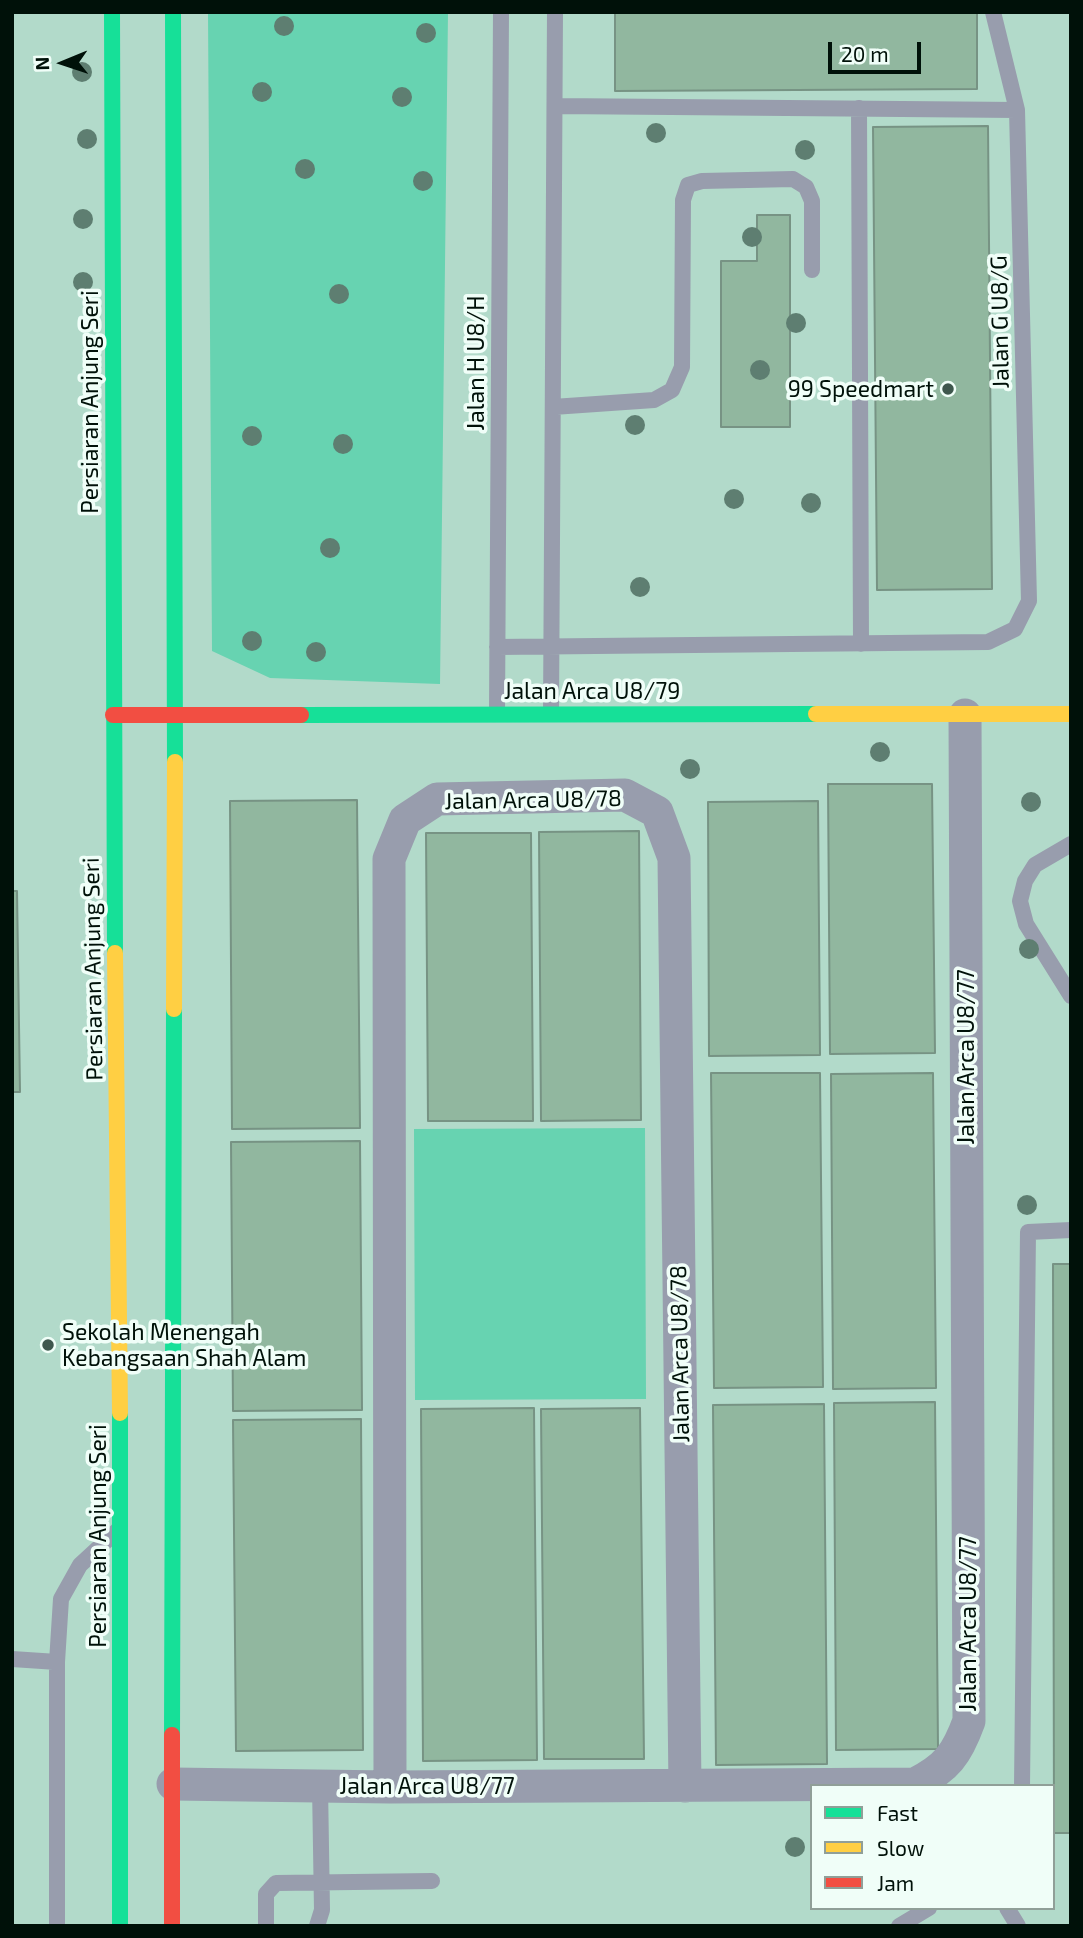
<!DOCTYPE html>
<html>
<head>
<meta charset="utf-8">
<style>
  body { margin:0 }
  #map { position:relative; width:1083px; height:1938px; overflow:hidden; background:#b2daca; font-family:"Exo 2",sans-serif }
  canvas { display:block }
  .frame { position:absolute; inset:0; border:14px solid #001109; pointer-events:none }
  .legend { position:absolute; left:810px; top:1784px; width:245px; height:126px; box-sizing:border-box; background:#f0fef8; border:2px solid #909f98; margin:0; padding:9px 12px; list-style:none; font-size:21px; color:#001109 }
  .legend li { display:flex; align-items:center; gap:14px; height:35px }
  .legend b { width:35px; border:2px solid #909f98 }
  .north { position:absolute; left:28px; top:28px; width:70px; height:70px; -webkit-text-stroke:5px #f0fef8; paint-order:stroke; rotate:268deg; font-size:19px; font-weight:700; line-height:28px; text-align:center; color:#001109 }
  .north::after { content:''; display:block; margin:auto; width:24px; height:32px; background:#001109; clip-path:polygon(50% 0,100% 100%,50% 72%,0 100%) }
  .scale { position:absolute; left:828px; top:42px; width:93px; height:32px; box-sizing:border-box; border:4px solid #001109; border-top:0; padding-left:9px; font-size:21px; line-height:24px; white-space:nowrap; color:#001109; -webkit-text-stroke:5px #f0fef8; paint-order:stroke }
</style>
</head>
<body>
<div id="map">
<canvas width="1083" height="1938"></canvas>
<div class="frame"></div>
<ul class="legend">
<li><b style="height:9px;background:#16e098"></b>Fast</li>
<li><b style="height:9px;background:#ffcf43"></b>Slow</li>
<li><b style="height:9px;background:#f24e42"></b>Jam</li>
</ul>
<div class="north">N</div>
<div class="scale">20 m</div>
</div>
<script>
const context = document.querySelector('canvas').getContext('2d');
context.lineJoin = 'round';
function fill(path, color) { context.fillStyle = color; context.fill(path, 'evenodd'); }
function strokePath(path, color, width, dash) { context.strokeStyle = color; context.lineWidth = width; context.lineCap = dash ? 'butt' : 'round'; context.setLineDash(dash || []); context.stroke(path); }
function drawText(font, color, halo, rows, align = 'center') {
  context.font = font + ' "Exo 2",sans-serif'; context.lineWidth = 7; context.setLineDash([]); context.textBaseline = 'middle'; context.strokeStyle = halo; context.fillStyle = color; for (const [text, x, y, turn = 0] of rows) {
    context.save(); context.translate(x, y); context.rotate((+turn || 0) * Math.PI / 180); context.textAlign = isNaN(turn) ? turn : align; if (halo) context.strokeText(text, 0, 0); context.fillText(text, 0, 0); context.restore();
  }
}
const green = new Path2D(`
  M208,12H448L440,684L270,678L212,651Z
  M645,1128L646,1399L415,1400L414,1129Z`);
const building = new Path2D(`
  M615,12H977V89L615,91Z
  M988,126L992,589L877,590L873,127Z
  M757,215H790V427H721V261H757Z
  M828,784H932L935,1053L830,1054Z
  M357,800L360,1128L232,1129L230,801Z
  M818,801L820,1055L709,1056L708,802Z
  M639,831L641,1120L541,1121L539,832Z
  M426,833H531L533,1121H428Z
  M12,891H17L20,1092H12Z
  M711,1073H820L823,1387L714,1388Z
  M933,1073L936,1388L833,1389L831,1074Z
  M360,1141L362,1410L233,1411L231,1142Z
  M1053,1264H1071V1833H1054Z
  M935,1402L938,1749L836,1750L834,1403Z
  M824,1404L827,1764L716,1765L713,1405Z
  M534,1408L537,1760L423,1761L421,1409Z
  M640,1408L644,1759H544L541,1409Z
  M361,1419L363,1750L236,1751L233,1420Z`);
const lane = new Path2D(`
  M556,106L1017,110
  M859,108L861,644
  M553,407L654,400L672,390L682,367L683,200L688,185L702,181L793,179L806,187L812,201V270
  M497,647L988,642L1015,629L1029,601L1017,110L993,12
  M497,713L501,12
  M551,713L555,12
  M1071,844L1035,865L1025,881L1020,901L1026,924L1071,996
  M12,1659L57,1662
  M1022,1786L1028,1232L1071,1230
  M1007,1908L1018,1926
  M57,1926V1662L61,1599L80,1565L118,1530
  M266,1926V1894L276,1883L432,1881
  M317,1926L322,1910L320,1785
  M899,1926L929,1908`);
const street = new Path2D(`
  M173,1784L390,1787L915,1784C947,1768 957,1754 969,1721L965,715
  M390,1787L389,859L405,820L437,799L625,795L657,812L674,858L685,1786`);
const fast = new Path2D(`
  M112,12L115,953
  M173,12L175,762
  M301,715L816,714
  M120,1413V1926
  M172,1735L174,1009`);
const slow = new Path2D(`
  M816,714H1071
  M115,953L120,1413
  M174,1009L175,762`);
const jam = new Path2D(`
  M113,715H301
  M172,1926V1735`);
const trees = [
  [284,26],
  [426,33],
  [82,72],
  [262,92],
  [402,97],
  [656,133],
  [87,139],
  [805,150],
  [305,169],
  [423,181],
  [83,219],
  [752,237],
  [83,282],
  [339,294],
  [796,323],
  [760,370],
  [635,425],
  [252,436],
  [343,444],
  [734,499],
  [811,503],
  [330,548],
  [640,587],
  [252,641],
  [316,652],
  [880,752],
  [690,769],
  [1031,802],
  [1029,949],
  [1027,1205],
  [795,1847]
];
const markers = [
  [948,389,7,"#3e574d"],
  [48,1345,7,"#3e574d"]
];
const streetNames = [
  ["Jalan G U8/G",1000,322,-91],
  ["Jalan H U8/H",476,363,-90],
  ["Persiaran Anjung Seri",90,402,-90],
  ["Jalan Arca U8/79",592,691],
  ["Jalan Arca U8/78",533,800,-1],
  ["Persiaran Anjung Seri",93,969,-91],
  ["Jalan Arca U8/77",966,1057,-90],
  ["Jalan Arca U8/78",680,1354,-91],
  ["Persiaran Anjung Seri",98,1536,-90],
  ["Jalan Arca U8/77",968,1624,-90],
  ["Jalan Arca U8/77",427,1786]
];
const poiNames = [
  ["99 Speedmart",934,389],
  ["Sekolah Menengah",62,1332,"left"],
  ["Kebangsaan Shah Alam",62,1358,"left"]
];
fill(green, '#67d3b1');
fill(building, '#91b79f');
strokePath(building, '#779384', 2);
strokePath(lane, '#989dad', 16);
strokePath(street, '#989dad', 33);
strokePath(fast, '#16e098', 16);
strokePath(slow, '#ffcf43', 16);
strokePath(jam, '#f24e42', 16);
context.fillStyle = '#5e7e71';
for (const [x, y] of trees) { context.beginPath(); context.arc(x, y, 10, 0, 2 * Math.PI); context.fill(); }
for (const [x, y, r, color] of markers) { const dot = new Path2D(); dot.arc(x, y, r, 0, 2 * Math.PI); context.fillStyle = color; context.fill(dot); strokePath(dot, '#f0fef8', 2.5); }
drawText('23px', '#001109', '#f0fef8', streetNames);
drawText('23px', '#001109', '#f0fef8', poiNames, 'right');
</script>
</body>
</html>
